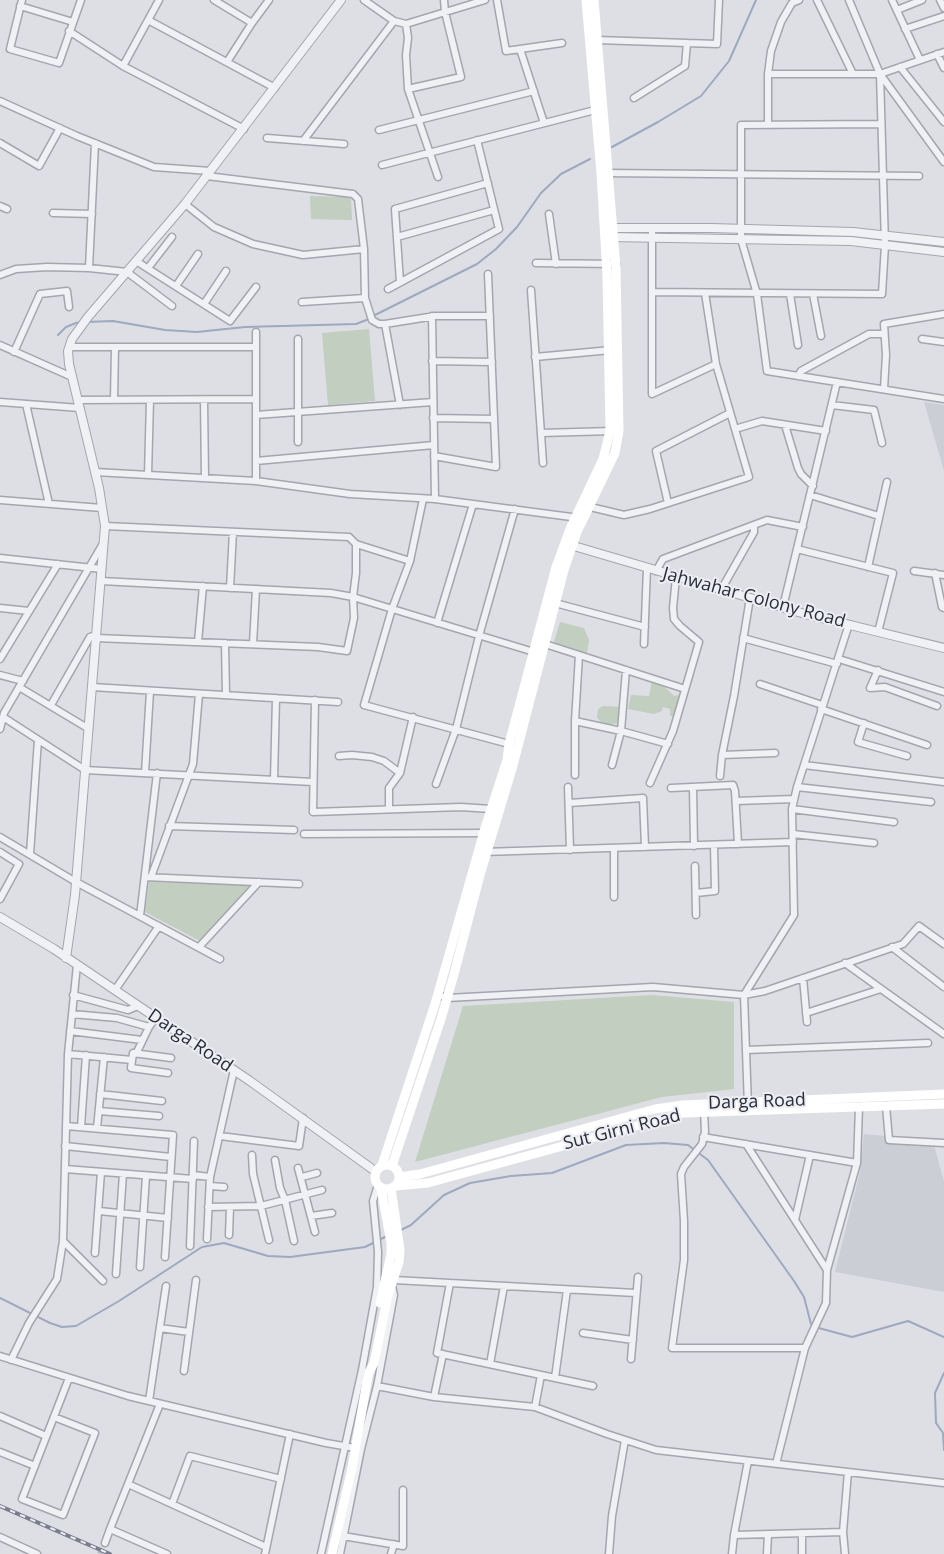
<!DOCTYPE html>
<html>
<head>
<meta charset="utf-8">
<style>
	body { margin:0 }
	canvas { display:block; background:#dedfe5 }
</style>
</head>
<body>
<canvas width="944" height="1554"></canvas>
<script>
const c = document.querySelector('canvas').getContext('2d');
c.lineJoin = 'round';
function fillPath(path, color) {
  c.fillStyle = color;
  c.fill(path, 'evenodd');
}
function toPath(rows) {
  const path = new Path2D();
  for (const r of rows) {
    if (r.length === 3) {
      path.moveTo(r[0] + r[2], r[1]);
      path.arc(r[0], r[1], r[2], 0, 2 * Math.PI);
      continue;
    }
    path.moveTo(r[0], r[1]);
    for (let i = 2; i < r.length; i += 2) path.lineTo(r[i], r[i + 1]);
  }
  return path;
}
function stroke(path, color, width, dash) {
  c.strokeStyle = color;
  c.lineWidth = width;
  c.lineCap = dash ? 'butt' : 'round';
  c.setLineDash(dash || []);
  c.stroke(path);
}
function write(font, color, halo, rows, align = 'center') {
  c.font = font + ' "Open Sans",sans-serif';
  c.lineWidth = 4;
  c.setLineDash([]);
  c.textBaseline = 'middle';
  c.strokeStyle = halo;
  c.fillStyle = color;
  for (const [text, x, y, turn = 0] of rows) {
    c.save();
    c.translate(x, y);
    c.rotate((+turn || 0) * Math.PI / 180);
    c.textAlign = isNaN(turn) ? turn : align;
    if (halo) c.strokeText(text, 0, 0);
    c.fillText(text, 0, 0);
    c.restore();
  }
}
const built = toPath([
	[924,402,944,405,944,471],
	[864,1134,897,1137,934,1145,944,1181,944,1292,835,1272,860,1172]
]);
const green = toPath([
	[310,196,351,197,352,220,311,219],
	[369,329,375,401,328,405,322,333],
	[560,622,584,628,589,640,587,653,558,644,553,645],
	[652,681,661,683,674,696,679,695,676,716,670,716,670,709,663,707,662,711,654,714,628,709,631,695,649,696],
	[603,706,621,707,621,723,603,725,597,717,598,709],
	[149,882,251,885,200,941,145,912],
	[652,995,734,1002,734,1089,662,1097,415,1162,463,1006]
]);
const stream = toPath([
	[612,147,658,122,701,96,729,61,756,0],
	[373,316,477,264,496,249,517,227,541,193,561,174,590,159],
	[86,322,113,321,165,330,197,332,245,327,356,324,369,319],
	[58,335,66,327,76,323,82,322],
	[401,1230,411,1225,444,1195,470,1183,511,1176,552,1173,626,1145,664,1143,688,1145,708,1160,794,1281,804,1297,811,1324,815,1327,852,1337,908,1321,944,1337],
	[0,1298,50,1323,62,1327,76,1326,119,1301,202,1247,224,1243,268,1256,290,1257,365,1247,387,1236],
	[944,1373,935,1393,936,1423,943,1433,944,1450]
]);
const minorTunnel = toPath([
	[100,1554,105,1543]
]);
const minor = toPath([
	[22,0,10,49,59,63,81,0],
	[214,0,252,23],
	[364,0,394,21,406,24,485,0],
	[497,0,506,51,562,43],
	[817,0,853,74],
	[849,0,880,74,944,162],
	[892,0,920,60],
	[940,0,944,8],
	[20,6,73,22],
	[897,10,922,0],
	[148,20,275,88],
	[406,24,408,38,406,55,408,89,438,177],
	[905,29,944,16],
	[69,31,123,66,244,129],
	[597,40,717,44,719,0],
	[520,49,544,123],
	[937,54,944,68],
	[227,62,252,23,269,0],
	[123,66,159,0],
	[900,67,944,122],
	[768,74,880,74,944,52],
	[408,89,461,77,445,12,444,0],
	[634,98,685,66,687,43],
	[0,101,77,136,154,167,210,171],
	[768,124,768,74,771,51,781,22,792,3,799,0],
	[881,124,741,125,741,239,757,294,767,371,944,399],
	[379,130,534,91],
	[267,138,344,144],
	[303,141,394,21],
	[0,143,39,166,60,128],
	[382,165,599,109],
	[604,173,919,176],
	[207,176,353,194,358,199,364,249,365,298,302,302],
	[185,204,214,227,253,244,303,255,364,249],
	[0,206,7,209],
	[53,213,92,214],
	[549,214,556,264],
	[652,228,652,394,716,364],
	[397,237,494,210],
	[136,261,230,321,256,287],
	[536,263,616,264],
	[89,268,95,143],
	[148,268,172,237],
	[0,275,16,269,47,267,89,268,127,272,172,306],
	[400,282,395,209,488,183],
	[176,286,198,254],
	[388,289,499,229,477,140],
	[531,290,543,463],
	[652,292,882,294,885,245,880,74],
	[790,294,798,345],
	[813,294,821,336],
	[365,298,372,320,379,324,385,324],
	[204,304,226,271],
	[432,316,435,499],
	[256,332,256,481],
	[298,339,298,442],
	[922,339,944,342],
	[0,345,72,377],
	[69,347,255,347],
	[14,352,40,294,67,291,69,307],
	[535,357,611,350],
	[432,361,492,362],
	[798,376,801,371,869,334,884,334],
	[884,389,886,355,884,324,944,314],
	[78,400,256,399],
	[114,400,115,347],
	[204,400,205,478],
	[0,402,80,408],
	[26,404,49,504],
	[400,405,385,324,435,316,490,316],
	[832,405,874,410,882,443],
	[256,415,433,402],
	[433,418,494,419],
	[785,425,798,468,801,474,813,486],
	[735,429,762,421,826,431],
	[541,433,612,431],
	[434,456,496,467,488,274],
	[256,461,434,445],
	[95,472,256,481,350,494,435,499,579,518],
	[148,475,150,400],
	[810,495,879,516],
	[423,499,410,561,392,609,364,705,509,744],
	[0,500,102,508],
	[668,503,656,451,730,413],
	[586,506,624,515,650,509,749,477,716,364,705,293],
	[356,544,410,561],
	[797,549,893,573,878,632],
	[0,558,102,569],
	[868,567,887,482],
	[656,571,663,559,767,520,803,527],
	[914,571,944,575],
	[935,573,942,607,944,608],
	[101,581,331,593,353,597,534,652],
	[230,588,233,532],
	[721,590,754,532,754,525],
	[555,603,645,627],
	[783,607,837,382],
	[0,608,29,611],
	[437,623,473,504],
	[96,638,318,647,347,651,354,618,353,597,356,573,356,544,349,537,105,526],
	[743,638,837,664],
	[198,642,203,586],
	[225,643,226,694],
	[253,644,256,589],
	[545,644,685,689],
	[644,644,647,568],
	[0,659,58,564],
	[839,659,944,692],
	[878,670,870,688,885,687,937,706],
	[0,675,23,681],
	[760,684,822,705],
	[19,687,89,729],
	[92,687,338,702],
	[315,700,313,812,461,807,491,809],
	[51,705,90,637,97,635],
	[821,709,927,745],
	[3,717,85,770,313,782],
	[575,721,621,731,668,744],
	[864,723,858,742,907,756],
	[0,729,4,713,104,542],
	[722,755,775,753],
	[339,756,352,755,372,757,384,761,400,773],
	[612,765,621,731,626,670],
	[804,765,944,782],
	[145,773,150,691],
	[575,775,575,721,579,655],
	[720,776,722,755,734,696,750,598],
	[274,780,276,698],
	[650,783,673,731,699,642,680,626,674,619,673,608,676,577],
	[436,784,456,729,479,636,515,509],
	[568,787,570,850],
	[693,787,694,846],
	[797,787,931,802],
	[671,788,733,785,735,791,738,844],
	[736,801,794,799],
	[569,803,643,798,645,847],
	[389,809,389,788,400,773,413,717],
	[792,809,894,822],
	[169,826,294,830],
	[304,834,484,833],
	[793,834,874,843],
	[0,837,76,882,220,959],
	[0,852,19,864,0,899],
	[484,852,793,842],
	[30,854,38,740],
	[695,866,696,915],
	[145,877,299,884],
	[151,877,193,764,199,694],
	[696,893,715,891,714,845],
	[614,897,614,849],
	[140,916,157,773],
	[199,947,259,882],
	[892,947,944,987],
	[845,963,944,1034],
	[803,978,807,1022],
	[115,990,159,926],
	[73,995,128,1010,138,1006],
	[438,995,447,998,653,987,744,995,765,991,903,944,919,926,944,944],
	[806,1013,881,989],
	[72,1014,117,1018,149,1027],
	[70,1031,142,1040],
	[746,1050,928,1043],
	[137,1052,149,1027,156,1017],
	[68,1054,132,1060],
	[168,1073,131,1068,133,1053,171,1058],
	[100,1094,162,1101],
	[748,1106,744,995,794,915,792,809,797,787,849,624],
	[886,1106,889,1140,944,1143],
	[704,1110,705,1132,702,1144,684,1167,681,1174,684,1221,684,1260,672,1348,805,1348],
	[99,1111,159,1116],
	[66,1126,173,1135,165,1257],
	[81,1127,86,1055],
	[97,1128,104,1057],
	[220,1136,299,1146,303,1118],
	[703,1137,857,1163],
	[746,1144,827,1270],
	[65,1146,171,1157],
	[252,1155,253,1174,269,1240],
	[275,1160,280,1188,285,1200,294,1241],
	[298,1168,315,1232],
	[65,1169,193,1179],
	[193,1175,210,1177,207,1239],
	[210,1177,234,1070],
	[302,1177,317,1173],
	[210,1186,224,1187],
	[208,1207,261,1206,322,1190],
	[99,1211,168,1218],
	[311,1216,332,1213],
	[795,1220,810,1155],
	[229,1235,230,1207],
	[63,1241,103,1281],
	[190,1246,194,1141],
	[95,1253,101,1172],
	[140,1267,146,1176],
	[116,1274,123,1174],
	[394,1280,636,1293],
	[450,1283,437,1353,593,1386],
	[160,1328,189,1332],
	[583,1333,633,1340],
	[0,1356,128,1396,326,1443,361,1449],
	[631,1359,638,1277],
	[11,1360,29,1323,57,1279,63,1241,68,1054,77,965],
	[490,1364,504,1286],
	[184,1371,196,1280],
	[555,1378,567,1290],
	[377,1386,434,1397,535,1407,607,1434,656,1450,944,1483],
	[434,1397,443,1354],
	[149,1401,166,1286],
	[160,1404,110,1529,167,1554],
	[535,1407,541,1375],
	[0,1416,46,1436],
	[54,1417,95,1433,63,1515,22,1499,69,1378],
	[0,1452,35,1466],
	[776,1464,805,1348,826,1303,827,1270,857,1163,859,1107],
	[128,1484,266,1547],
	[172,1504,190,1456,281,1479],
	[734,1535,843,1532],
	[343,1536,403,1546,403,1490],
	[0,1537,37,1554],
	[105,1543,110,1529],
	[265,1554,290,1434],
	[321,1554,362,1370,377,1287,378,1252,373,1201,378,1185],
	[340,1554,361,1449,377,1386,394,1295,392,1286],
	[391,1554,394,1544],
	[609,1554,612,1516,625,1440],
	[732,1554,734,1535,748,1461],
	[767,1554,768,1534],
	[802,1554,802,1533],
	[845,1554,843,1532,848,1472]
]);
const tertiary = toPath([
	[609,228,711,228,853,232,944,242],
	[609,237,851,241,944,252],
	[567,544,805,614,944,648],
	[0,917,54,949,250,1081,375,1171],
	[66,958,75,895,105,526,99,488,69,364,68,351,72,339,88,317,185,204,341,0]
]);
const secondary = toPath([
	[387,1177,12],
	[382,1165,435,1004,485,828,507,760,509,744,556,567,570,529,603,459,610,431,607,275,601,173,586,0],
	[392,1166,441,1019,453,978,480,875,512,769,564,570,577,532,615,453,619,431,616,268,594,0],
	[399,1177,420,1174,655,1109,683,1105,944,1094],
	[395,1186,428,1183,683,1113,944,1104],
	[380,1303,391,1254,391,1243,381,1188],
	[367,1381,369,1372,374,1363,388,1295,399,1262,400,1250,391,1188]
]);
const rail = toPath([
	[0,1506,110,1554]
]);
const secondaryBridge = toPath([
	[332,1554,352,1468,367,1381]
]);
const streetNames = [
	["Jahwahar Colony Road",754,598,15],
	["Darga Road",190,1041,34],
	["Darga Road",757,1102,-2],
	["Sut Girni Road",622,1130,-14]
];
fillPath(built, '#ccced6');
fillPath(green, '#c1cec0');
stroke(stream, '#9ca9c1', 2);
stroke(minorTunnel, '#babbc3', 6, [6, 3]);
stroke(minor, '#a4a6ae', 9);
stroke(tertiary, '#a4a6ae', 10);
stroke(minor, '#f0f1f4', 6);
stroke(tertiary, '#f0f1f4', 8);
stroke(secondary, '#fff', 9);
stroke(rail, '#797d8d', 4);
stroke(rail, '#edeef3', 2, [5.5]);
stroke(secondaryBridge, '#fff', 9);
write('18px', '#292c3a', '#edeef3', streetNames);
</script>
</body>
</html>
